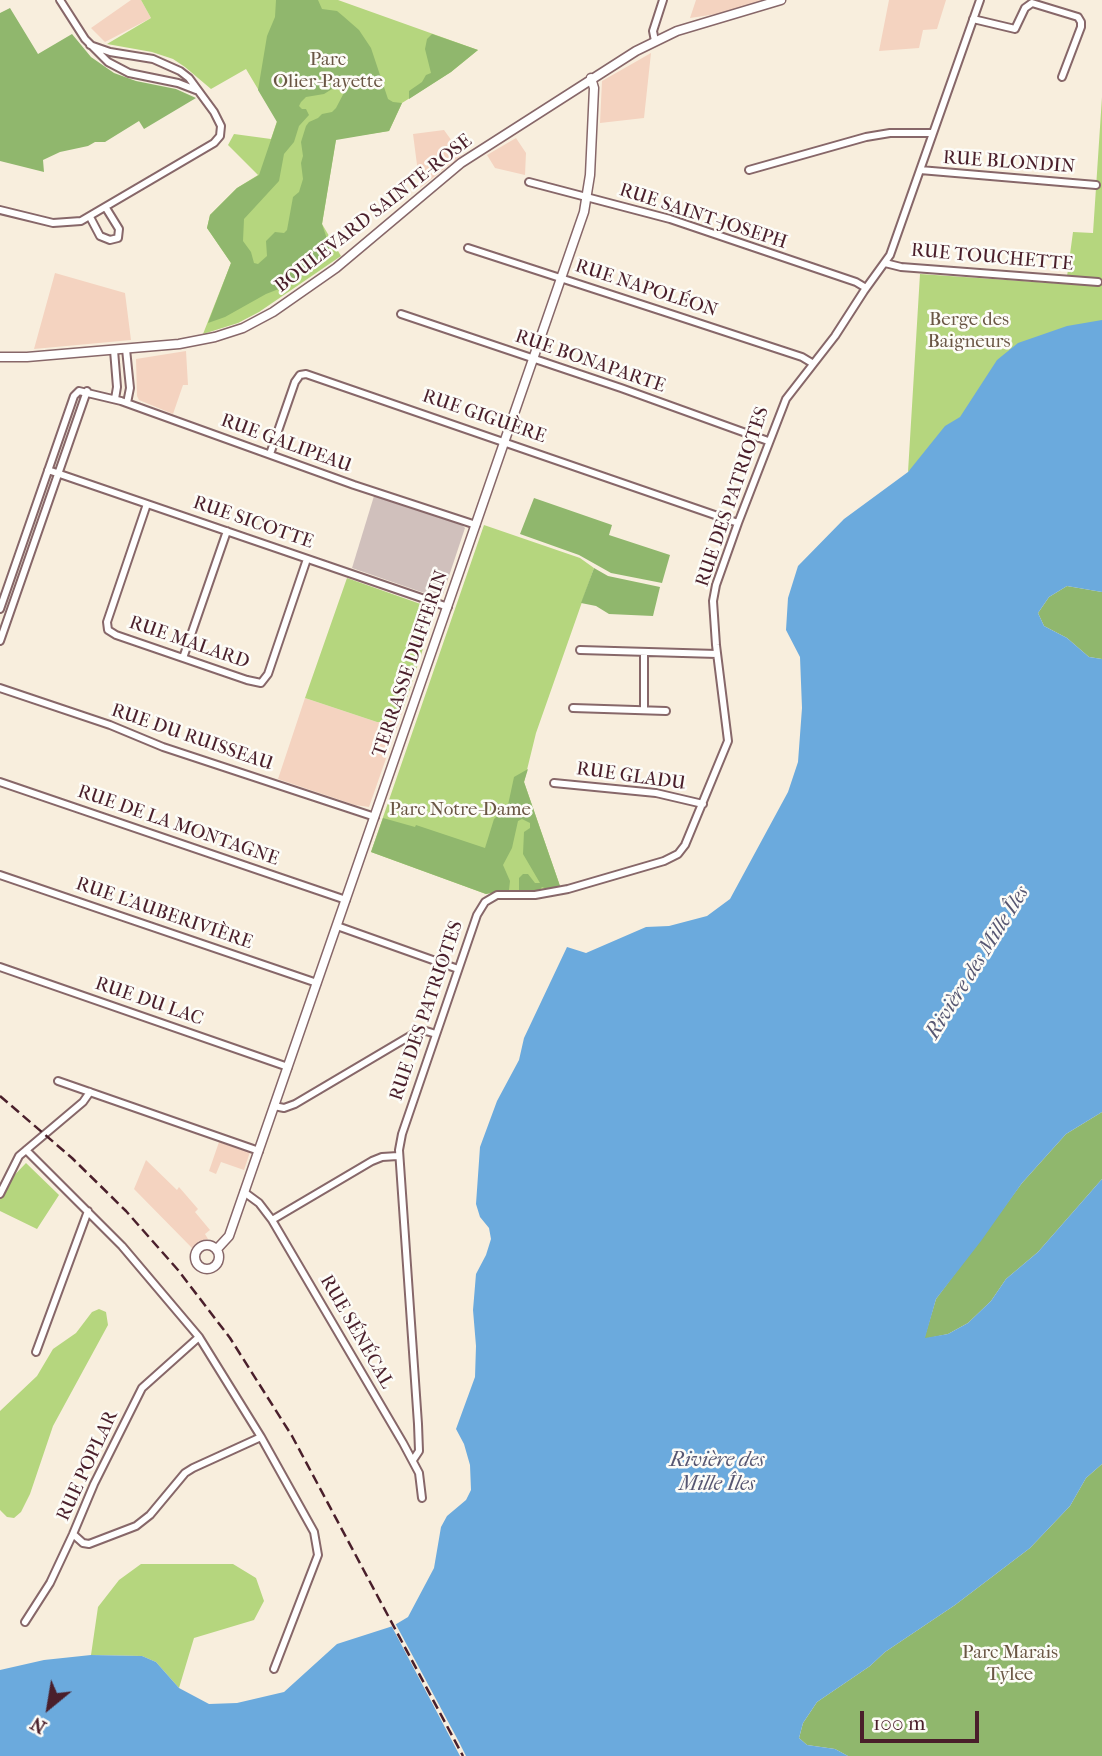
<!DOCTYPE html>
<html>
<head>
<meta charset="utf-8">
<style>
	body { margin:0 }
	#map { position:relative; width:1102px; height:1756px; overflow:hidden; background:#f8eedd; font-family:"IM FELL French Canon",serif }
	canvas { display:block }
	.north { position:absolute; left:14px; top:1672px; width:70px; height:70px; -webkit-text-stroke:5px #fdfcf7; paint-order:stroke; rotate:210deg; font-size:19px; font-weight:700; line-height:28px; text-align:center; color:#4a1f2b }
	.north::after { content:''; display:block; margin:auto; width:24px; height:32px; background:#4a1f2b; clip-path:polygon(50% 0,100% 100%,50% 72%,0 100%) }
	.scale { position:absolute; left:860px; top:1711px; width:119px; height:32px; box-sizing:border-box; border:4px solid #4a1f2b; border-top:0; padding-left:9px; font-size:21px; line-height:24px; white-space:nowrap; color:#4a1f2b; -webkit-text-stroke:5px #fdfcf7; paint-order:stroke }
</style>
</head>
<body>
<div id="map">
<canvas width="1102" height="1756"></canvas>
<div class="north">N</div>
<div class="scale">100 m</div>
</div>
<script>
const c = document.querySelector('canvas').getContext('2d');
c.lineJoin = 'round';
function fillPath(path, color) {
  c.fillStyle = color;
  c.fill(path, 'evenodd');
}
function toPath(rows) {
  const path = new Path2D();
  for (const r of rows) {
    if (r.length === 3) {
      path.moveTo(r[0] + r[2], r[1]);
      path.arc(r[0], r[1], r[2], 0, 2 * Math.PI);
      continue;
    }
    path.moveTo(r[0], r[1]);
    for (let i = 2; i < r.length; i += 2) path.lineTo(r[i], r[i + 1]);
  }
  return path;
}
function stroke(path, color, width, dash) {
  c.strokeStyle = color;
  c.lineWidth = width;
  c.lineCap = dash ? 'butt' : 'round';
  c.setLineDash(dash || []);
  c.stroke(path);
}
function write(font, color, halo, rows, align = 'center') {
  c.font = font + ' "IM FELL French Canon",serif';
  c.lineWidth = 5;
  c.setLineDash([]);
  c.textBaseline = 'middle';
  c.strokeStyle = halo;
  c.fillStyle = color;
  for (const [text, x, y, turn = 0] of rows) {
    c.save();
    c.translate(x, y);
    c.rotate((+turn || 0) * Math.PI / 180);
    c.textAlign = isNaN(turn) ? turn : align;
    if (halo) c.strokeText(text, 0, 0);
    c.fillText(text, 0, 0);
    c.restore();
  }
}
const built = toPath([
	[131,0,141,0,151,18,105,42,91,28],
	[696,0,770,0,737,11,690,18],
	[889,0,946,0,937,29,923,30,919,48,879,51],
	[651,53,644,118,600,123,602,81],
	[444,130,462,155,420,188,413,134],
	[516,138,526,153,525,175,495,168,487,155],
	[55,273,125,293,131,340,34,349],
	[186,351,188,385,183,385,173,414,139,400,137,396,136,359],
	[305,698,377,722,384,722,403,710,369,807,355,805,278,779],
	[219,1142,250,1152,244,1170,221,1162,216,1174,209,1171],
	[146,1160,177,1190,179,1187,198,1209,195,1212,210,1230,205,1234,208,1239,199,1241,192,1248,134,1189]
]);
const industrial = toPath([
	[374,496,461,524,465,528,443,594,433,596,352,568]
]);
const green = toPath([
	[141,0,338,0,478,50,451,72,402,103,389,131,336,139,322,224,341,256,259,312,238,323,203,334,231,263,207,228,210,215,237,188,258,175,228,145,234,134,271,139,277,121,246,69,211,89,185,67,173,59,152,52,107,44,151,18],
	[1102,97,1102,329,908,472,920,274,1066,284,1073,232,1093,233],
	[484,525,580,558,594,568,536,733,524,782,560,886,539,891,502,890,486,894,371,852],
	[347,578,429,607,435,612,403,710,384,722,377,722,305,698],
	[26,1163,59,1195,37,1229,0,1211,0,1194,3,1187],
	[99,1309,106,1312,108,1325,53,1426,30,1494,21,1512,14,1518,7,1517,0,1510,0,1411,37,1376,53,1349,76,1333,92,1312],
	[141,1564,233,1564,256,1578,264,1601,254,1620,194,1638,179,1688,156,1662,142,1656,91,1655,98,1607,119,1580]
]);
const forest = toPath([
	[276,0,318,0,322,9,337,11,343,16,359,30,371,48,388,99,393,102,402,103,389,131,336,140,322,224,329,245,329,250,319,263,289,285,266,294,225,317,208,323,231,263,207,228,210,215,237,188,259,175,277,122,258,90,267,36,275,17],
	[343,77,346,81,347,87,336,108,332,112,322,114,318,118,309,122,306,126,301,142,303,156,301,163,303,179,299,192,293,197,287,230,284,233,275,232,266,241,267,256,258,264,254,263,251,252,243,241,244,219,279,181,284,154,294,142,299,126,309,115,306,109,302,109,299,106,301,102,306,97,324,94,332,89,339,78],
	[10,8,38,54,72,34,91,57,114,73,136,81,176,89,196,98,144,129,139,121,105,142,95,142,88,146,60,152,43,160,44,172,0,161,0,13],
	[432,34,478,50,451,72,409,99,409,91,422,82,426,75,431,73,425,49,427,39],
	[534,498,612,525,609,535,670,555,662,583,611,573,579,555,520,534],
	[594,568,608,576,660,587,653,616,609,614,596,606,581,603],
	[1067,586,1102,592,1102,659,1089,657,1067,638,1044,626,1038,613,1049,597],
	[528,769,524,782,560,886,547,889,542,887,539,891,519,890,519,878,523,874,528,874,535,883,540,883,523,854,524,832,530,828,530,823,522,819,518,821,512,848,503,865,510,881,509,890,486,894,371,852,383,818,415,827,416,825,485,848,494,819,508,805,514,777],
	[1102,1112,1102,1179,1038,1252,1006,1279,991,1301,968,1323,948,1334,924,1339,936,1299,1022,1183,1066,1134],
	[1102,1464,1102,1756,848,1756,835,1749,807,1745,799,1738,803,1723,817,1702,870,1666,885,1652,955,1605,1030,1548,1070,1506,1086,1478]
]);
const water = toPath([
	[1102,320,1102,592,1067,586,1049,597,1038,613,1044,626,1067,638,1089,657,1102,659,1102,1112,1066,1134,1022,1183,981,1241,936,1299,925,1338,948,1334,968,1323,991,1301,1006,1279,1038,1252,1102,1179,1102,1464,1086,1478,1070,1506,1030,1548,955,1605,885,1652,870,1666,817,1702,803,1723,799,1738,807,1745,835,1749,848,1756,0,1756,0,1670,44,1660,91,1655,142,1656,156,1662,179,1688,209,1704,237,1703,284,1692,337,1644,393,1626,408,1617,434,1568,441,1527,447,1516,466,1500,471,1490,470,1465,464,1444,456,1429,475,1377,476,1346,473,1310,476,1274,486,1255,491,1239,489,1228,480,1217,476,1204,480,1147,497,1101,519,1060,524,1038,567,947,586,953,646,927,669,926,707,916,730,899,788,792,798,762,802,708,800,657,786,630,788,598,798,566,844,519,908,472,945,426,960,417,997,360,1018,343,1067,326]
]);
const pier = toPath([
	[394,1621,459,1742,466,1756,460,1756,390,1623]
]);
const minor = toPath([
	[60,0,85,39,108,62,129,73,178,83,196,90],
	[973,19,1015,29,1025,8,1032,3,1078,17,1081,22,1081,27,1062,77],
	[655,41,653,31,663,0],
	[749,170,866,137,890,133,932,133],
	[920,170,1096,185],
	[529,182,670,219,856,282,866,288],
	[0,210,53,223,81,221,214,143,220,136,221,126,214,112,189,78,180,71,153,59,110,52,90,45],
	[90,217,100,236,110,240,118,238,119,229,106,208],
	[468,248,674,315,802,357,812,363],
	[885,263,901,267,1098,282],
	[401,314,621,388,768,441],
	[126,349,130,388,127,403],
	[114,350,117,387,115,399],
	[270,454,295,382,300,375,306,374,738,523],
	[48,470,448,607],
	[147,504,107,622,108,630,116,635,247,680,261,683,268,674,307,559],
	[0,609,74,396,79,391,121,401,354,485,476,525],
	[0,641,87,391],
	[580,650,717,654],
	[183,658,227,531],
	[0,688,110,725,163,747,375,817],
	[573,708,666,711],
	[644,710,644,653],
	[0,782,346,900],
	[554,783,656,793,703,804],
	[0,875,317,983],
	[337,926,458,969],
	[0,967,288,1067],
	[58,1081,259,1151],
	[274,1106,284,1108,295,1104,415,1033,426,1031,436,1034],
	[26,1150,122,1246,199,1337,261,1437,314,1532,318,1555,274,1669],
	[244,1192,259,1203,272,1220,403,1443,419,1473,422,1498],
	[0,1194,19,1156,83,1102,90,1092],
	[272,1220,372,1161,382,1157,398,1156],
	[36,1352,88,1211],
	[413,1460,419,1451,418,1424,399,1150,402,1134,477,915,485,902,497,895,535,895,568,889,664,861,678,854,685,845,728,741,716,645,713,601,716,585,738,523,786,399,835,336,864,291,890,255,980,0],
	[73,1534,83,1543,89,1544,136,1526,150,1515,185,1473,193,1468,261,1437],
	[25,1622,50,1583,73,1534,94,1484,142,1388,199,1337]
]);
const tertiary = toPath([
	[0,357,27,357,179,344,215,337,243,328,273,312,336,268,461,163,636,51,677,31,781,0],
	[207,1257,12],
	[217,1249,229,1236,584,212,590,175,594,88,591,78]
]);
const rail = toPath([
	[0,1096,72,1158,126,1211,178,1270,230,1338,292,1436,463,1756]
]);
const parkNames = [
	["Parc",328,60],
	["Olier-Payette",328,82],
	["Berge des",969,320],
	["Baigneurs",969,342],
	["Parc Notre-Dame",460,810],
	["Parc Marais",1010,1653],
	["Tylee",1010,1675]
];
const streetNames = [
	["RUE BLONDIN",1009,163,4],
	["BOULEVARD SAINTE-ROSE",374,214,-38],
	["RUE SAINT-JOSEPH",703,217,18],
	["RUE TOUCHETTE",992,258,5],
	["RUE NAPOLÉON",646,289,18],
	["RUE BONAPARTE",590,362,19],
	["RUE GIGUÈRE",484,417,19],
	["RUE GALIPEAU",286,444,20],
	["RUE DES PATRIOTES",733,497,-71],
	["RUE SICOTTE",253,523,19],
	["RUE MALARD",189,643,19],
	["TERRASSE DUFFERIN",411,664,-71],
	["RUE DU RUISSEAU",192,738,19],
	["RUE GLADU",631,777,8],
	["RUE DE LA MONTAGNE",178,826,19],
	["RUE L'AUBERIVIÈRE",164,914,19],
	["RUE DU LAC",149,1002,19],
	["RUE DES PATRIOTES",427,1011,-71],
	["RUE SÉNÉCAL",356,1332,60],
	["RUE POPLAR",88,1466,-65]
];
const waterNames = [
	["Rivière des Mille Îles",978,963,-58],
	["Rivière des",717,1461],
	["Mille Îles",717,1485]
];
fillPath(built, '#f4d3c0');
fillPath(industrial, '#d0c0bc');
fillPath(green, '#b5d67e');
fillPath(forest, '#90b76d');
fillPath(water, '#6baadd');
fillPath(pier, '#f8eedd');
stroke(minor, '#876769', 10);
stroke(tertiary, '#876769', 11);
stroke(minor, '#fff', 6);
stroke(tertiary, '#fff', 8);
stroke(rail, '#4a1f2b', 2.5, [10, 5]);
write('19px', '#6a5644', '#fdfcf7', parkNames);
write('19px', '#4a1f2b', '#fdfcf7', streetNames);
write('italic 21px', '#575772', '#fdfcf7', waterNames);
</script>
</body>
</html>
